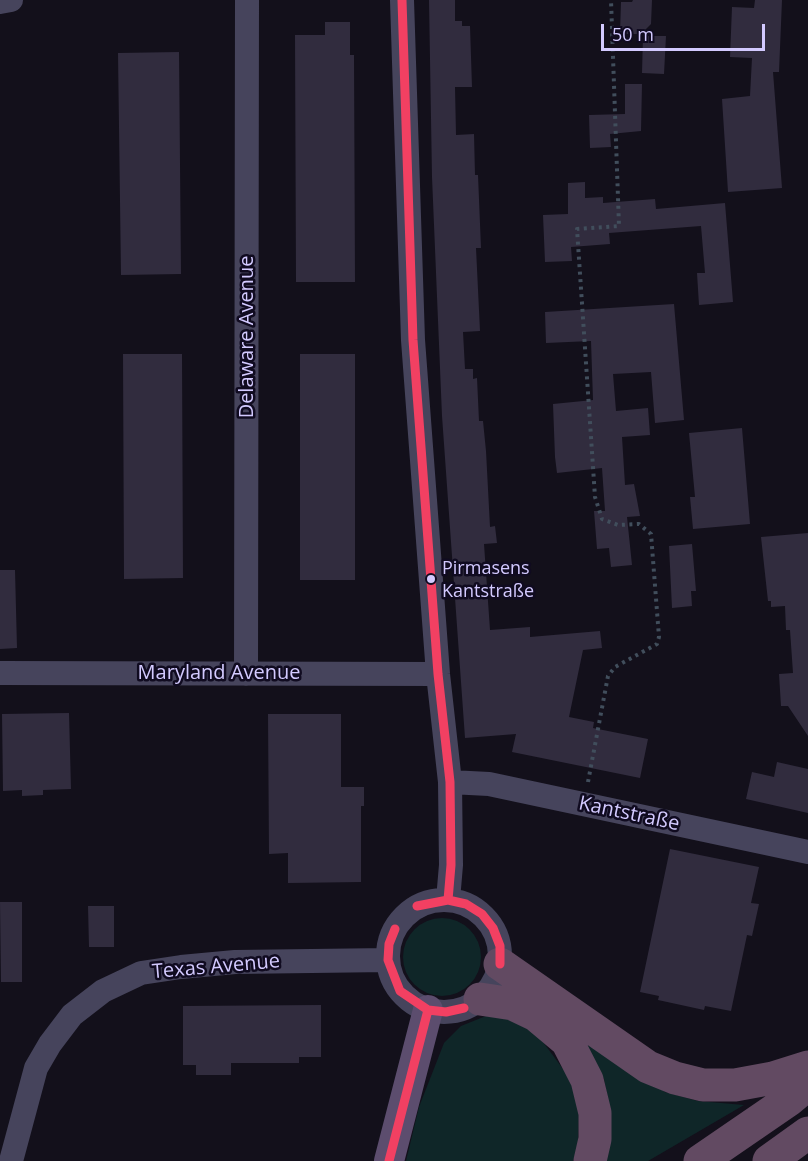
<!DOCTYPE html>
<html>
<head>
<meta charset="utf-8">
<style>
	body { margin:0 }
	#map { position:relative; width:808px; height:1161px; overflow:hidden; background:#13101b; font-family:"Open Sans",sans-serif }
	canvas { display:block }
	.scale { position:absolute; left:601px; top:24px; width:164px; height:27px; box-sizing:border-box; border:3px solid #d3caff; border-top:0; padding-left:8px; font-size:18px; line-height:21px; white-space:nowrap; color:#d3caff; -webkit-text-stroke:4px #100b20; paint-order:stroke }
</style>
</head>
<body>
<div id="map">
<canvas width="808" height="1161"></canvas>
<div class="scale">50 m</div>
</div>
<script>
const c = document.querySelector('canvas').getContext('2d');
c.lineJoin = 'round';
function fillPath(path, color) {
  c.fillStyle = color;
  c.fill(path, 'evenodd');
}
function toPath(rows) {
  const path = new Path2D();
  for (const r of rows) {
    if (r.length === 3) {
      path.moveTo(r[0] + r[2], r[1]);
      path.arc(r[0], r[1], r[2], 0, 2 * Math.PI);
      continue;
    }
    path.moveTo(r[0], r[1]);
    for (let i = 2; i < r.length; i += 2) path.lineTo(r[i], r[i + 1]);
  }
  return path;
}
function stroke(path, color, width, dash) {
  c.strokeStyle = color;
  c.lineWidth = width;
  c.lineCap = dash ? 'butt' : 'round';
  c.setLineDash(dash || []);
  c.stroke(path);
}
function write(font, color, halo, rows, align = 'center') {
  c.font = font + ' "Open Sans",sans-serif';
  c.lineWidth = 5;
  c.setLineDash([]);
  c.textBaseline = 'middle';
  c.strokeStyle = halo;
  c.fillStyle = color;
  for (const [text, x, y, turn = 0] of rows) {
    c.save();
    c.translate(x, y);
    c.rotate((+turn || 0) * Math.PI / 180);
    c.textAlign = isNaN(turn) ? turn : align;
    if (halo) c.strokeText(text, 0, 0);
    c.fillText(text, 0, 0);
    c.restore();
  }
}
const green = toPath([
	[442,957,39],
	[486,1016,506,1018,537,1034,572,1081,579,1114,578,1147,573,1161,406,1161,419,1107,444,1043,461,1026],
	[569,1026,665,1092,698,1101,744,1105,648,1161,602,1161,609,1105,604,1079]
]);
const building = toPath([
	[429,0,455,0,455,21,462,21,462,26,470,26,472,87,455,87,456,135,474,134,475,175,478,175,481,248,476,248,480,331,463,332,465,369,473,369,473,379,477,378,479,421,483,421,486,451,490,527,495,526,497,543,484,544,490,630,530,627,530,637,600,631,602,648,583,650,569,717,594,722,593,728,648,739,640,778,512,752,516,734,465,738,442,416,432,177],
	[633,0,652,0,651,24,641,34,620,34,621,2,632,2],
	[755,0,782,0,779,72,773,72,782,188,728,192,722,99,750,96,752,58,730,57,732,7,754,8],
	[325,22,350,22,350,55,354,55,355,282,296,282,295,35,325,35],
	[643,36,666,36,664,74,642,73],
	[179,52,181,274,121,275,118,53],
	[625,84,642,84,641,131,610,134,611,147,590,148,589,115,625,114],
	[585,182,585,198,603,197,603,203,655,199,656,209,725,203,733,302,699,305,697,273,705,273,701,226,609,233,610,244,571,247,572,261,545,262,543,215,568,214,568,183],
	[674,304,684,420,655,423,651,372,613,374,616,411,648,408,650,435,622,437,625,485,634,484,640,516,627,517,632,565,611,567,609,548,597,549,594,511,605,511,602,468,557,473,555,457,553,404,593,400,591,341,546,343,545,312],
	[123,354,182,354,183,578,124,579],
	[300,354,355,354,355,580,300,580],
	[742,428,750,524,693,529,690,497,695,497,689,433],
	[808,533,808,736,788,706,781,706,779,674,793,673,790,630,786,630,785,606,771,607,771,601,768,601,761,537],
	[692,544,696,591,691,591,692,606,672,608,669,546],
	[0,570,15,570,17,648,0,649],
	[69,713,71,789,43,790,43,795,22,796,22,790,3,791,2,714],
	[268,714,341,714,341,787,364,787,364,806,361,806,361,882,288,883,288,853,269,854],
	[777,762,808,769,808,813,746,799,752,772,774,777],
	[670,849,759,867,751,903,759,904,752,936,747,935,731,1011,705,1006,704,1010,658,1000,659,996,640,992],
	[0,902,22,902,22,982,1,982],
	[88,906,114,906,114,947,89,947],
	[321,1005,321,1057,299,1057,299,1063,231,1063,231,1075,196,1075,196,1065,183,1065,183,1006]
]);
const path = toPath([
	[588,782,608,676,615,667,657,644,659,637,651,534,639,524,618,525,602,519,595,497,577,229,619,226,611,0]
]);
const minor = toPath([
	[402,0,413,340,438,674,450,782,451,865,448,900],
	[0,2,11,0],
	[0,673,438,674],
	[246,674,247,0],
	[450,782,489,784,808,852],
	[444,956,56],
	[11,1161,36,1068,50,1044,72,1015,103,991,141,973,181,967,235,962,388,960]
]);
const major = toPath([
	[389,1161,428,1010]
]);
const highway = toPath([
	[500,964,648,1067,675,1078,703,1085,735,1085,773,1078,808,1067],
	[480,999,513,1004,536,1015,567,1041,587,1080,595,1113,595,1139,590,1161],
	[700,1161,789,1100,808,1084],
	[769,1161,808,1133]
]);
const bus1 = toPath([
	[402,0,413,340,438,674,450,782,451,865,448,900],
	[417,906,448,900,466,904,482,914,493,928,500,946,500,964],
	[395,929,389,944,388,960,400,991,428,1010,446,1012,464,1008],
	[389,1161,428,1010]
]);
const markers = [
	[431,579,5,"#d3caff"]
];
const busNames = [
	["Pirmasens",442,569],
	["Kantstraße",442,592]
];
const streetNames = [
	["Delaware Avenue",247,337,-90],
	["Maryland Avenue",219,673],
	["Kantstraße",629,814,12],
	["Texas Avenue",216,967,-5]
];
fillPath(green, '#0f2628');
fillPath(building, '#312c3e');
stroke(path, '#414e5c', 4, [3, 4.5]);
stroke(minor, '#46445c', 24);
stroke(major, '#5c4d6e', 30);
stroke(highway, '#624a62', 33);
stroke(bus1, '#f24062', 9);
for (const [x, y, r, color] of markers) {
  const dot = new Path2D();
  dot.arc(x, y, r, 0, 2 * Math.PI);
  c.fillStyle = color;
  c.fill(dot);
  stroke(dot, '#100b20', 2);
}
write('18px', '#d3caff', '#100b20', busNames, 'left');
write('20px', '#d3caff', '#100b20', streetNames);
</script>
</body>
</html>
